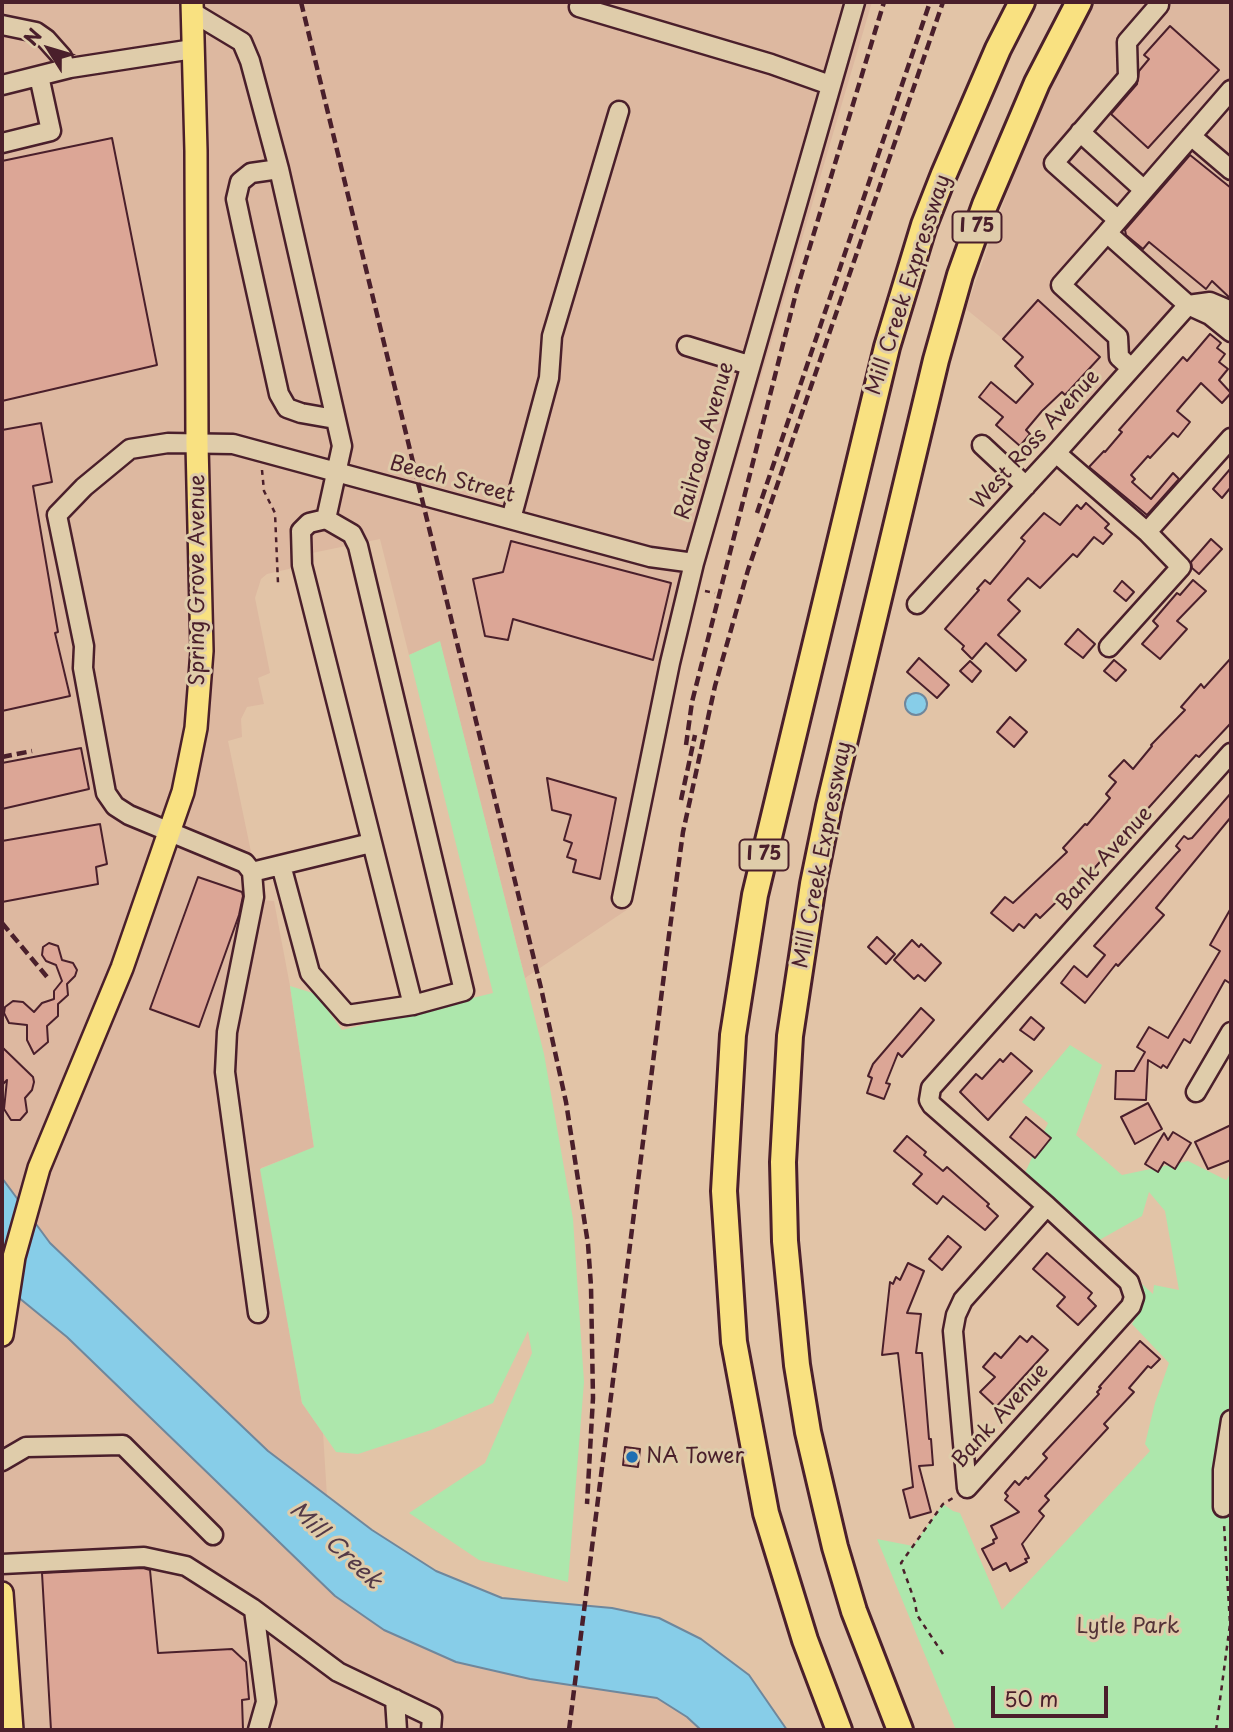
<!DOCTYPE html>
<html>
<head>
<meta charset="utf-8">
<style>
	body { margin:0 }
	#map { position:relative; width:1233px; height:1732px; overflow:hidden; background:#e2c4a7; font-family:"Playpen Sans",sans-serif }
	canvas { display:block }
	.frame { position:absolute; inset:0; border:4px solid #4a1f2b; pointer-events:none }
	.north { position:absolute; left:14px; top:14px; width:70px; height:70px; -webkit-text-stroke:5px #dfccaa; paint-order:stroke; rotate:307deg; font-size:19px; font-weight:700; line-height:28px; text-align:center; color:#4a1f2b }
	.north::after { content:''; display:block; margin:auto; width:24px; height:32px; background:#4a1f2b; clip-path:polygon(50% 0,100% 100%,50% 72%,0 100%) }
	.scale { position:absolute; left:991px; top:1686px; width:117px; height:32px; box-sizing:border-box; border:4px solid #4a1f2b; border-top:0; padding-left:9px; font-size:21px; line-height:24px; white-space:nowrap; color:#4a1f2b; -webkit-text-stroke:5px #dfccaa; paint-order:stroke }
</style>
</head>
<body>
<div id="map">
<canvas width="1233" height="1732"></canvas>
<div class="frame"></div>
<div class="north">N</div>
<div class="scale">50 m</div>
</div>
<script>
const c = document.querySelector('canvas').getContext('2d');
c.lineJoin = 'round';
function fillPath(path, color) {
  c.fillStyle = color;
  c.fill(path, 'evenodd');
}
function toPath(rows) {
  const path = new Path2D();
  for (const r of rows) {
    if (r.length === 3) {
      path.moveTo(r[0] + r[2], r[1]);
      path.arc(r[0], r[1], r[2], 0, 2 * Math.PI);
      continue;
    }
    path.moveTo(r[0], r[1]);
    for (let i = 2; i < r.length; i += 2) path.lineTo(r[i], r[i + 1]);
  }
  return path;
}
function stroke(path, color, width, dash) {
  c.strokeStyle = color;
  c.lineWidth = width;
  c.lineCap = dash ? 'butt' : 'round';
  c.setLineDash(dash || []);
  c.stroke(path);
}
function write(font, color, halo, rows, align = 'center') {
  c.font = font + ' "Playpen Sans",sans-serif';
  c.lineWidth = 6;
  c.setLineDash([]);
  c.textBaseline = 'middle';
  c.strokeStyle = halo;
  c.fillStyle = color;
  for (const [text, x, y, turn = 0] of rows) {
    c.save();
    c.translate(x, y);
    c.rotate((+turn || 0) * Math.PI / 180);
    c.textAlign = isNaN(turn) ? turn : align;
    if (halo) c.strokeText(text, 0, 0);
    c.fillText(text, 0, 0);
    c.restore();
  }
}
const built = toPath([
	[2,2,872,2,687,627,628,909,525,978,440,642,409,655,380,539,312,553,293,568,267,574,261,579,255,598,270,673,258,678,264,704,247,707,241,719,242,737,228,741,261,900,274,901,290,986,314,1148,261,1168,302,1403,323,1433,330,1545,603,1689,657,1698,687,1717,701,1730,2,1730],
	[1096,2,1231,2,1231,334,1188,306,1088,418,1003,339,966,309,1019,159,1077,32]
]);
const green = toPath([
	[440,641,544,1054,573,1219,584,1382,568,1582,479,1560,409,1513,485,1463,532,1353,528,1331,493,1403,431,1430,358,1454,336,1452,302,1403,260,1169,314,1147,290,986,316,994,342,1030,493,993,409,655],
	[1070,1045,1102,1065,1076,1135,1122,1175,1188,1161,1226,1180,1231,1173,1231,1730,956,1730,877,1539,913,1546,943,1504,953,1511,960,1513,1002,1610,1150,1451,1145,1444,1155,1403,1169,1363,1132,1324,1141,1309,1145,1297,1142,1284,1153,1294,1154,1285,1179,1290,1165,1211,1149,1192,1142,1216,1094,1243,1023,1177,1048,1123,1022,1102]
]);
const water = toPath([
	[916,704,11],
	[2,1178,50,1243,268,1451,372,1530,436,1571,502,1598,612,1608,659,1618,701,1639,749,1675,787,1730,701,1730,687,1717,657,1698,530,1679,456,1662,384,1630,335,1596,67,1337,2,1284,2,1178]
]);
const building = toPath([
	[1170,26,1219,70,1148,148,1111,114,1137,84,1139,71,1149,59,1144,55,1170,26],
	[112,138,157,365,2,401,2,161,112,138],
	[1190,155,1231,188,1231,299,1212,281,1206,289,1149,242,1143,249,1126,235,1125,230,1190,155],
	[1038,300,1100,357,1065,395,1062,392,1042,411,1026,430,1030,434,1020,446,996,425,1003,417,979,397,991,382,1016,403,1033,384,1015,366,1023,357,1003,339,1038,300],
	[1210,334,1221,343,1217,348,1225,354,1219,362,1228,369,1219,380,1231,393,1222,403,1201,383,1177,411,1190,422,1178,437,1173,433,1150,458,1148,456,1131,475,1135,479,1132,482,1151,499,1173,473,1179,479,1147,515,1089,467,1104,451,1105,452,1122,432,1119,430,1183,357,1187,361,1210,334],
	[41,423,52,482,33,486,58,632,55,633,70,696,2,711,2,430,41,423],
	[1231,468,1231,487,1222,498,1213,489,1231,468],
	[1086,503,1109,524,1105,528,1112,534,1103,544,1094,537,1077,557,1073,554,1040,588,1028,578,1008,600,1020,611,998,635,1026,660,1016,671,986,643,972,659,962,649,964,646,945,629,979,590,977,589,985,580,990,584,1009,561,1025,541,1021,538,1044,513,1060,525,1077,505,1081,509,1086,503],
	[1211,539,1222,549,1199,574,1192,568,1191,562,1211,539],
	[511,541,671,583,653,660,513,619,508,640,485,636,473,579,503,572,511,541],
	[1193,580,1206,591,1177,621,1187,629,1160,659,1142,644,1158,626,1153,621,1177,593,1180,595,1193,580],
	[1122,581,1134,592,1126,601,1114,591,1122,581],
	[1078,629,1095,644,1083,658,1065,644,1078,629],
	[919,658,949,685,937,698,907,672,919,658],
	[1231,658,1231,723,1199,757,1196,755,1090,873,1088,871,1040,918,1036,914,1024,928,1019,924,1013,931,991,913,1005,897,1013,903,1067,852,1063,848,1085,824,1087,825,1110,798,1106,794,1116,782,1109,776,1124,760,1133,769,1152,746,1151,745,1185,710,1181,707,1201,684,1204,688,1231,658],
	[1114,660,1126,670,1116,681,1104,671,1114,660],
	[970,661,981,671,972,682,960,671,970,661],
	[1010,717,1027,732,1014,747,997,732,1010,717],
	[81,748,89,789,2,809,2,763,81,748],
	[547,778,616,798,600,879,573,872,576,860,567,857,572,843,564,840,571,815,552,810,547,778],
	[1231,793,1231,817,1156,908,1164,915,1118,966,1116,964,1085,1003,1061,983,1074,966,1087,977,1105,955,1094,946,1177,853,1180,850,1176,846,1184,836,1188,839,1192,838,1231,793],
	[100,824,107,864,96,867,98,884,2,902,2,841,100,824],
	[198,877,242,892,243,896,239,915,199,1027,150,1009,198,877],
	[1231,908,1231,984,1225,980,1190,1043,1184,1039,1167,1068,1163,1065,1161,1068,1148,1060,1146,1100,1115,1099,1116,1071,1134,1071,1145,1052,1137,1047,1149,1027,1168,1038,1182,1015,1220,951,1210,945,1231,908],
	[877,937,895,954,886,964,868,947,877,937],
	[912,940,919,947,921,944,941,963,925,981,918,975,914,979,894,960,912,940],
	[49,943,58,946,62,960,73,963,77,970,75,976,67,984,68,995,58,1004,58,1016,47,1026,48,1042,34,1054,27,1040,27,1025,9,1023,4,1013,5,1007,13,1001,23,1002,34,1012,42,1003,54,999,54,991,62,981,56,965,46,961,42,955,43,947,49,943],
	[921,1008,934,1020,902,1057,898,1053,886,1083,890,1084,884,1099,867,1093,872,1078,868,1076,873,1064,921,1008],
	[1031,1017,1044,1028,1034,1040,1020,1030,1031,1017],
	[2,1047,33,1077,34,1082,32,1090,25,1098,27,1112,20,1120,11,1120,4,1109,7,1080,2,1085,2,1047],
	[1011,1053,1032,1071,988,1120,960,1092,976,1074,982,1079,1000,1059,1003,1062,1011,1053],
	[1148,1103,1162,1129,1135,1144,1121,1117,1148,1103],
	[1026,1117,1051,1138,1035,1158,1010,1137,1026,1117],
	[1231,1125,1231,1160,1208,1169,1195,1142,1231,1125],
	[1173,1132,1191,1143,1175,1169,1164,1162,1158,1172,1145,1164,1164,1133,1168,1140,1173,1132],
	[907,1136,926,1152,924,1155,943,1171,947,1167,989,1204,987,1206,998,1216,985,1230,943,1196,937,1204,913,1184,922,1174,894,1151,907,1136],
	[948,1236,961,1247,942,1270,929,1259,948,1236],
	[1047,1253,1092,1293,1088,1298,1096,1306,1078,1325,1057,1306,1065,1297,1033,1269,1047,1253],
	[908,1263,924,1271,907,1313,921,1314,916,1353,922,1353,929,1439,931,1439,933,1465,919,1466,931,1512,910,1518,903,1490,913,1487,898,1353,882,1355,890,1282,893,1284,896,1277,900,1280,908,1263],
	[1020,1336,1027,1342,1032,1336,1048,1350,996,1407,980,1392,995,1377,983,1367,995,1353,1001,1358,1020,1336],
	[1140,1341,1160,1359,1151,1368,1148,1366,1129,1388,1134,1392,1104,1424,1108,1428,1045,1496,1049,1500,1039,1511,1044,1516,1022,1544,1029,1558,1025,1559,1027,1562,1010,1571,1006,1563,993,1570,982,1549,994,1543,993,1540,997,1538,991,1526,1019,1512,1005,1500,1008,1496,1005,1493,1015,1481,1019,1485,1026,1477,1028,1479,1047,1458,1043,1454,1099,1394,1097,1392,1101,1388,1099,1387,1140,1341],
	[625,1447,640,1449,638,1467,623,1465,625,1447],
	[143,1568,150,1570,158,1653,232,1649,246,1662,249,1699,242,1700,243,1730,51,1730,42,1573,143,1568]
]);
const path = toPath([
	[262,470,264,491,275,513,278,583],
	[705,591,715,593],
	[943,1654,917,1615,915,1602,901,1563,943,1504,953,1498],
	[1216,1730,1230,1624,1224,1524]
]);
const minor = toPath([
	[579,7,771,64,830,85],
	[192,12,242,42,250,61,279,169,342,446,326,519],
	[2,25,36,32,46,39,62,57,66,69],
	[2,85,70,68,193,49],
	[1231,90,1107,233,1188,305,1210,315,1231,332],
	[1080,132,1144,190],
	[1191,136,1231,170],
	[2,143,51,131,39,76],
	[279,169,251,173,240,182,236,199,242,227,279,394,287,408,301,413,335,419],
	[1118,220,1054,163,1128,77,1127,42,1159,5],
	[1107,233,1061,285,1118,337,1119,357,1131,368],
	[1188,305,1210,302,1231,311],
	[687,346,749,365],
	[982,445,1026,486],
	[1056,453,1147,532,1181,567,1109,647],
	[511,519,549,378,552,336,619,111],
	[1147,532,1231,438],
	[917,604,1056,453,1188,305],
	[281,865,310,973,347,1015,413,1005,464,991,358,546,352,534,326,519,309,523,301,531,302,565,413,1005],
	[252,872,371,843],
	[622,898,670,663,694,563,855,2],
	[1196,1092,1231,1032],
	[1047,1206,1129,1282,1134,1297,1131,1306,967,1488,953,1331,956,1315,963,1300,1047,1206],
	[1047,1206,932,1105,929,1100,931,1088,1231,753],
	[258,1313,225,1072,227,1032,254,897,252,872,245,863,129,815,115,806,106,793,83,668,84,646,57,515,84,487,130,449,168,443,233,444,650,557,694,563],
	[2,1461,26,1447,123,1445,213,1535],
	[1223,1507,1223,1470,1231,1420],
	[2,1564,144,1557,186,1566,252,1608,338,1672,432,1717,431,1730],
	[254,1610,266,1702,258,1730],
	[395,1699,397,1730]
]);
const major = toPath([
	[2,1335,14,1257,39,1168,122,968,183,792,196,728,202,651,197,444,196,151,192,2],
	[2,1593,12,1730]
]);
const highway = toPath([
	[839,1730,805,1640,766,1513,734,1342,724,1191,733,1035,755,895,887,347,924,225,944,174,998,49,1022,2],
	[900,1730,854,1611,835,1547,808,1432,797,1365,785,1241,783,1162,790,1036,813,884,829,806,936,360,960,275,985,205,1037,83,1079,2]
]);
const rail = toPath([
	[301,2,541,988,566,1102,588,1244,591,1286,593,1398,587,1504],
	[757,513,930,2],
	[686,745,692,702,797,289,884,2],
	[2,757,32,751],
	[681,800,695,735],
	[2,923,48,978],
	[569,1730,669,935,683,832,715,686,748,570,943,2]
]);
const markers = [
	[632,1457,7,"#1f6fb2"]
];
const shields = [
	[977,227,49],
	[764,855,49]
];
const shieldNames = [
	["I 75",977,227],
	["I 75",764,855]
];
const streetNames = [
	["Mill Creek Expressway",909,285,-72],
	["West Ross Avenue",1036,440,-48],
	["Railroad Avenue",705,441,-74],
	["Beech Street",452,480,15],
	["Spring Grove Avenue",198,580,-90],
	["Mill Creek Expressway",823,855,-79],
	["Bank Avenue",1105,859,-48],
	["Bank Avenue",1001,1416,-48]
];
const poiNames = [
	["NA Tower",646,1457]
];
const parkNames = [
	["Lytle Park",1128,1627]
];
const waterNames = [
	["Mill Creek",335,1546,43]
];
fillPath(built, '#ddb8a0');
fillPath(green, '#ade7ac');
fillPath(water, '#87cde8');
stroke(water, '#6f879c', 2);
fillPath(building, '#dca696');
stroke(building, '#4a1f2b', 2);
stroke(minor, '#4a1f2b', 23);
stroke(major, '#4a1f2b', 26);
stroke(highway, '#4a1f2b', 30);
stroke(path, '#4a1f2b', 2.5, [5, 5]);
stroke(minor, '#dfccaa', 18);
stroke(major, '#f9e181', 21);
stroke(highway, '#f9e181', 24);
stroke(rail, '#4a1f2b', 4.5, [10, 5]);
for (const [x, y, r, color] of markers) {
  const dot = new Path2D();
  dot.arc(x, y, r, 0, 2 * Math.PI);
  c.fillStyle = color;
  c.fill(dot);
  stroke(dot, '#dfccaa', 2.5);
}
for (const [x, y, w] of shields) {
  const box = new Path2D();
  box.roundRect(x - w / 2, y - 15.5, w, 31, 5);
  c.fillStyle = '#dfccaa';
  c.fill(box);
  stroke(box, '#4a1f2b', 2);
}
write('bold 19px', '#4a1f2b', null, shieldNames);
write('21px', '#4a1f2b', '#dfccaa', streetNames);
write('21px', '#4a1f2b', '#dfccaa', poiNames, 'left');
write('21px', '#543338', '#dfccaa', parkNames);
write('italic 23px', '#533947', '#dfccaa', waterNames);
</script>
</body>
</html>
